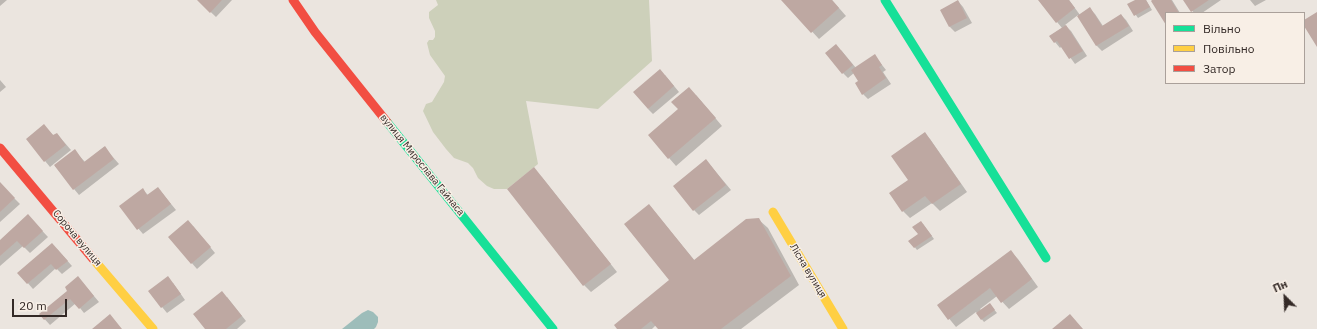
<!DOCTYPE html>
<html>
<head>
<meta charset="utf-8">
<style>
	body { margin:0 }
	#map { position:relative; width:1317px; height:329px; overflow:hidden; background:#ebe5df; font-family:"IBM Plex Sans",sans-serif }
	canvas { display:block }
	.legend { position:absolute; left:1165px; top:12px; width:140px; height:72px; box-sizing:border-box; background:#f8efe6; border:1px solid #aaa09a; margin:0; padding:5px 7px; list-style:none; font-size:12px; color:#342a27 }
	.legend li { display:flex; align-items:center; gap:8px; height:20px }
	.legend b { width:20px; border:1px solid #aaa09a }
	.north { position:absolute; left:1265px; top:277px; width:40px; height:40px; -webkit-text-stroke:3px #f8efe6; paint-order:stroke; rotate:336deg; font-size:11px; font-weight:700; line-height:16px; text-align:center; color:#342a27 }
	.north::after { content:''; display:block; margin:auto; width:14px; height:18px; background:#342a27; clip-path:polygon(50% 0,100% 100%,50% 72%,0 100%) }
	.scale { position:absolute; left:12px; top:299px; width:55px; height:18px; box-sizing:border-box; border:2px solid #342a27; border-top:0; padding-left:5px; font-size:12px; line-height:14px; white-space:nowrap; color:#342a27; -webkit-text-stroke:3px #f8efe6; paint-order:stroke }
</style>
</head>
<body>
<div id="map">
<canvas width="1317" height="329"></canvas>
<ul class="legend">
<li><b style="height:5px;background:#16e098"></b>Вільно</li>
<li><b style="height:5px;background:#ffcf43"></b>Повільно</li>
<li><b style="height:5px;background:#f24e42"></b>Затор</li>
</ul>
<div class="north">Пн</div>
<div class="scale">20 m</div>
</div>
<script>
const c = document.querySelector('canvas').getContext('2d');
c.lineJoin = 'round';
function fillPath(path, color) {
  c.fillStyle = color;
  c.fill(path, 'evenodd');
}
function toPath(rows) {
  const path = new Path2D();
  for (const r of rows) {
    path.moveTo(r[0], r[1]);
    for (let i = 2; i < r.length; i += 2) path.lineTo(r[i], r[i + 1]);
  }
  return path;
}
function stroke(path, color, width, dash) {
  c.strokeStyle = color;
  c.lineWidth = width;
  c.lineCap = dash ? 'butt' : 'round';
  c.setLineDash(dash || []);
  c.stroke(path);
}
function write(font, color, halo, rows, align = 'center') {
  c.font = font + ' "IBM Plex Sans",sans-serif';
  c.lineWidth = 3;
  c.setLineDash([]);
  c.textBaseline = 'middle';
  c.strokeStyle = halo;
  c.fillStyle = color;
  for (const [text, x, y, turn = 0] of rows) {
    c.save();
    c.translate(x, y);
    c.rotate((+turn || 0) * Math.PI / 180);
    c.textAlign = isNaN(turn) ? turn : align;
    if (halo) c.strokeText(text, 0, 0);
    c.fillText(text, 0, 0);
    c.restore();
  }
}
const green = toPath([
	[436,0,649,0,652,61,598,109,526,101,538,164,507,189,494,189,487,186,478,178,473,168,468,163,454,158,446,149,433,132,423,111,426,104,432,102,444,82,445,76,430,55,427,43,429,40,433,40,435,37,435,31,429,18,429,12,438,5]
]);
const water = toPath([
	[368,310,373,312,378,317,378,322,376,327,374,329,342,329,362,313]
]);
const shadow = toPath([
	[0,0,7,0,0,6],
	[198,0,232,0,216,17],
	[783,0,832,0,846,16,819,39],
	[1039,0,1069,0,1080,15,1090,9,1095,14,1103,26,1121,15,1126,20,1133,31,1102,51,1097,46,1078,15,1065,25,1071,31,1087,56,1075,64,1062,46,1060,48,1050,36,1062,28],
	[1137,0,1146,0,1152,10,1138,18,1129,5],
	[1154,0,1172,0,1180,13,1166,13,1166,23],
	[1184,0,1221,0,1202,13,1194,13],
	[1250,0,1266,0,1255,6],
	[958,1,963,7,972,23,955,32,950,27,941,10],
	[841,50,856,68,875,56,886,70,883,72,891,84,868,99,863,94,859,81,854,73,848,78,843,73],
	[665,75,679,92,653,114,648,109],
	[0,80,6,87,0,92],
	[696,95,722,126,676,166,649,135],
	[44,126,54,136,57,134,71,150,50,167,27,139],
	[925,134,930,139,967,192,940,211,932,203,910,218,903,211,909,180],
	[104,147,119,164,79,195,55,166,75,151,85,162],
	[711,166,731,190,699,215,694,210],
	[541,176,617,272,591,292,584,285],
	[0,184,20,204,0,222],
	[158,188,176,210,143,234,120,207,143,190,148,195],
	[649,205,695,261,759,220,768,228,799,285,741,329,659,329,656,325,652,329,618,329,672,284],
	[33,221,48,237,30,253,23,246,0,266,0,241],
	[923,224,934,239,917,250,910,241,919,235],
	[193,226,215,253,197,269,169,237],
	[57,249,72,266,62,274,56,268,33,289,19,273],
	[1011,252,1018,259,1038,287,1009,309,997,296,980,309,981,310,992,307,997,313,984,322,976,312,956,327,938,305],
	[83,283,99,302,84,313,76,303,50,325,40,314],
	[173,283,185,300,167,313,149,291],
	[227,297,246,321,237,329,206,329]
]);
const building = toPath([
	[197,0,222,0,210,13],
	[781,0,832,0,839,8,811,33],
	[958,0,967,18,949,27,940,10],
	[1038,0,1069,0,1075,8,1056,23],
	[1135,0,1146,0,1150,7,1134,16,1127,4],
	[1152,0,1171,0,1179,13,1166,13,1166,25,1151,1],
	[1183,0,1209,0,1191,12],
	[1090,7,1102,26,1121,14,1129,26,1096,46,1077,16],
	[1317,12,1317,47,1304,26,1304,20],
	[1066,25,1083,51,1069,59,1057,41,1054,43,1049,36],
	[836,44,853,65,842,74,825,53],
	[875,54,882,65,879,67,886,78,862,95,855,83,858,81,851,70],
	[660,69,674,86,648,109,633,92],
	[689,87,716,118,668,159,648,135,678,109,671,102],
	[44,124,53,135,57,133,66,145,44,162,26,139],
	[925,132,961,184,932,204,925,196,902,212,889,193,908,180,891,156],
	[105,146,114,159,73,190,54,165,75,149,84,162],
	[706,159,726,185,693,211,673,186],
	[534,167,611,264,583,286,507,189],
	[0,182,15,198,0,212],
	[158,187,171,204,137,230,119,206,143,188,147,195],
	[649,204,694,260,746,219,759,218,791,276,721,329,658,329,651,321,641,329,617,329,614,325,669,280,624,224],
	[28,214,43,231,24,248,17,241,0,256,0,240],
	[188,220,211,247,191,264,168,237],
	[921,221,932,236,914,248,908,241,918,234,912,227],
	[52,243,68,261,56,270,51,264,27,284,17,273],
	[1011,250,1032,279,1001,303,990,288,948,320,937,305],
	[78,276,94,296,79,309,70,299,44,320,39,314,67,291,65,287],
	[168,276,181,294,161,308,148,291],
	[222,291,242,316,226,329,205,329,193,314],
	[990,303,995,310,981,320,976,313],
	[110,314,122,329,92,329],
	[1070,314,1083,329,1052,329]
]);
const fast = toPath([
	[885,0,1046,258],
	[387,122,553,329]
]);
const slow = toPath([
	[773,212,843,329],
	[94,260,153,329]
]);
const jam = toPath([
	[293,0,315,32,387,122],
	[0,148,94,260]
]);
const streetNames = [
	["вулиця Мирослава Гайнаса",422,165,51],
	["Сороча вулиця",77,238,50],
	["Лісна вулиця",808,271,59]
];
fillPath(green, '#cdd0ba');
fillPath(water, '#9dbdba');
fillPath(shadow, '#0003');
fillPath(building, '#bea8a2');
stroke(fast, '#16e098', 9);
stroke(slow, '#ffcf43', 9);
stroke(jam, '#f24e42', 9);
write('10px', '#342a27', '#f8efe6', streetNames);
</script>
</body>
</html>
